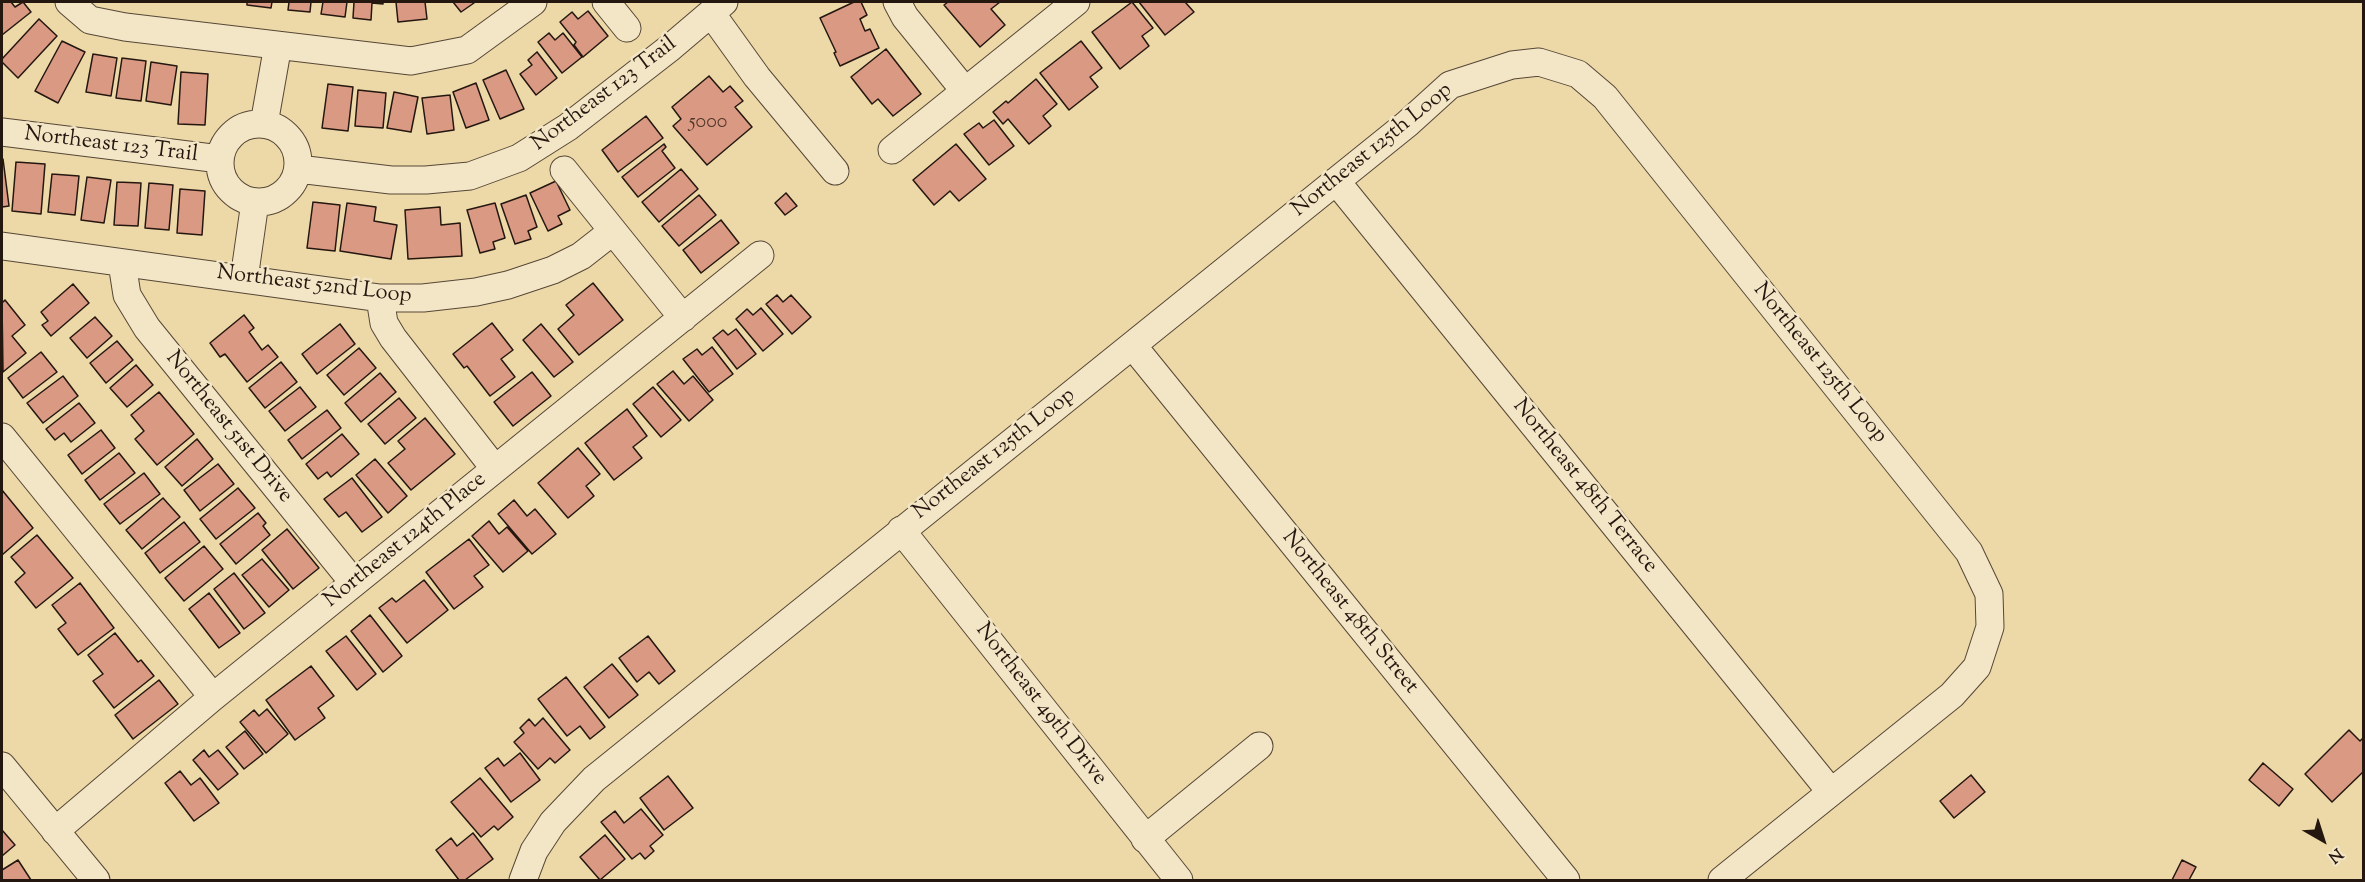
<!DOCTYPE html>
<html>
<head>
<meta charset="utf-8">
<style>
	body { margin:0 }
	#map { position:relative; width:2365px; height:882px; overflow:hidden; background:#edd8a8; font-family:"Sorts Mill Goudy",serif }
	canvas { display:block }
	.frame { position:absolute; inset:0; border:3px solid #241710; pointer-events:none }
	.north { position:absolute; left:2293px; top:810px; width:60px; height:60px; -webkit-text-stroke:4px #f3e6c6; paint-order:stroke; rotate:141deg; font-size:16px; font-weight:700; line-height:24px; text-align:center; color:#241710 }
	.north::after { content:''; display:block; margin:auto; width:21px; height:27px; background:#241710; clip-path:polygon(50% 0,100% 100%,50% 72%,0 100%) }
</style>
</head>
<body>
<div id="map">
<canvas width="2365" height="882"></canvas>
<div class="frame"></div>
<div class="north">N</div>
</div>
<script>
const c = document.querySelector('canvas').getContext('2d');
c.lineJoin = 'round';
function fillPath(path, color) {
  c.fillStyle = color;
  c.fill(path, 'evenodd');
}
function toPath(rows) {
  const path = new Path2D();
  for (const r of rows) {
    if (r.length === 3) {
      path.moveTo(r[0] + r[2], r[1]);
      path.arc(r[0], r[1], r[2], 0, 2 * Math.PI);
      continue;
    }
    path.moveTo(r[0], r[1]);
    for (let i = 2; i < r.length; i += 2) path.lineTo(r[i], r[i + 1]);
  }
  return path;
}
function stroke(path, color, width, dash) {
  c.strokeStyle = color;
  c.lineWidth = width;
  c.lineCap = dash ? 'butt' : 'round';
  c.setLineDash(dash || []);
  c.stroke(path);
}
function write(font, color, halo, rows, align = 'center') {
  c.font = font + ' "Sorts Mill Goudy",serif';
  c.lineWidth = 5;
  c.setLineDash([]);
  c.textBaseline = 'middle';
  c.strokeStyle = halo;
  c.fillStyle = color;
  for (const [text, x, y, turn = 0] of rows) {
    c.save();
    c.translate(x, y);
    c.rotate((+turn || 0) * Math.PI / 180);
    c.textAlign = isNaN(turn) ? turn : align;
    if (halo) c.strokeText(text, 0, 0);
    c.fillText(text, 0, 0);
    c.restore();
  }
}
const building = toPath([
	[2,2,11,2,15,7,23,2,31,12,2,35,2,2],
	[247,2,272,2,271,8,247,5,247,2],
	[289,2,311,2,310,12,288,10,289,2],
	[323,2,347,2,345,17,321,14,323,2],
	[354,2,383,2,383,4,372,3,371,20,353,18,354,2],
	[396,2,425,2,427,19,398,22,396,2],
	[453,2,472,2,474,3,461,12,453,2],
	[854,2,861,2,867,15,860,19,865,31,870,29,879,48,840,66,834,53,836,52,820,18,854,2],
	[948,2,1000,2,991,9,1005,25,980,47,944,5,948,2],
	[1132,2,1153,28,1142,36,1149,46,1120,69,1092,32,1132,2],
	[1139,2,1185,2,1194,12,1165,35,1139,2],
	[588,11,608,36,583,57,574,45,576,42,560,22,572,12,578,19,588,11],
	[39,19,57,36,18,78,2,62,2,59,39,19],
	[549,33,555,40,563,33,582,57,562,73,538,42,549,33],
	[62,41,85,52,58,103,35,91,62,41],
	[1081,41,1102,68,1090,77,1098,87,1069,110,1040,73,1081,41],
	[886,49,921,94,893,116,878,99,872,104,851,77,886,49],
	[537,52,557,78,536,95,520,74,532,65,528,60,537,52],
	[93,54,117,58,111,96,86,92,93,54],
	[122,58,146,61,141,101,116,98,122,58],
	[151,62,177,66,171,105,146,101,151,62],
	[506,70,524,109,500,119,483,80,506,70],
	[181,72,208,74,205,125,178,124,181,72],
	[709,76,723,92,730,86,743,101,735,107,752,127,707,165,673,126,681,119,672,107,709,76],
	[1036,79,1057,104,1043,116,1051,126,1029,144,1008,119,1003,124,993,112,1006,101,1008,103,1036,79],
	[476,83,489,120,466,128,453,92,476,83],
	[328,84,353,87,348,131,322,128,328,84],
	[358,90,386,93,383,128,355,126,358,90],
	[394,92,418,97,411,132,387,128,394,92],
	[450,95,454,130,427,134,422,98,450,95],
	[646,116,663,138,618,172,602,150,646,116],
	[994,120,1014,146,989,165,964,134,979,123,983,128,994,120],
	[664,144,666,147,662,151,675,168,638,197,622,177,664,144],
	[956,144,986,179,959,201,950,191,934,205,913,180,956,144],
	[2,159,3,159,9,206,2,207,2,159],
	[16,162,45,164,41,214,12,211,16,162],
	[681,169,698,189,659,222,642,202,681,169],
	[52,174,79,176,75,215,48,212,52,174],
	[87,177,111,180,104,223,81,220,87,177],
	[556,181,570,210,558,216,562,224,548,231,530,193,556,181],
	[117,182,141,183,138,226,114,225,117,182],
	[149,183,173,185,169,230,145,228,149,183],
	[180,189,205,191,202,235,177,233,180,189],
	[786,193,797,206,785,215,775,203,786,193],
	[526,195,537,227,528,231,531,239,515,244,501,204,526,195],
	[699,195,716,215,679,246,662,226,699,195],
	[313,202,340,205,335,251,307,248,313,202],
	[347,203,376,207,374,221,397,225,391,259,340,251,347,203],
	[495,203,505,238,493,242,495,249,480,253,467,210,495,203],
	[440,207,441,225,460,223,462,256,408,259,405,210,440,207],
	[721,220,739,243,701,273,683,250,721,220],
	[593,283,623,320,579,355,558,329,574,315,566,305,593,283],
	[73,284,89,303,51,336,42,325,48,321,41,312,73,284],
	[777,295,783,302,791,295,811,317,792,334,766,304,777,295],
	[5,300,25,325,12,336,26,353,3,372,2,303,5,300],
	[761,308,783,334,763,351,736,319,747,309,753,315,761,308],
	[244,315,254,328,249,332,262,350,268,345,278,357,247,382,225,354,220,357,210,343,244,315],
	[95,317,112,336,87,358,70,338,95,317],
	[492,323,513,350,501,359,515,377,490,396,467,366,464,368,453,354,492,323],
	[340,324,355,344,317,374,302,354,340,324],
	[541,324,573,362,554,377,523,340,541,324],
	[736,329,756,354,737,369,713,338,723,330,728,335,736,329],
	[117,341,133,360,106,383,90,363,117,341],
	[712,347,733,374,709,392,683,359,697,349,702,355,712,347],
	[359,348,376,368,344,395,327,375,359,348],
	[41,352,57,372,23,398,8,378,41,352],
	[281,362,297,382,265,408,249,388,281,362],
	[136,365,153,385,127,407,110,388,136,365],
	[673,371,684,384,693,376,713,400,689,421,657,384,673,371],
	[532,372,551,396,513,426,494,402,532,372],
	[380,373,396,392,361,422,345,403,380,373],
	[63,376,78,396,43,423,27,403,63,376],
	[300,387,316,407,285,431,269,411,300,387],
	[653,387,681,420,661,437,633,404,653,387],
	[159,392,194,434,157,465,135,439,144,431,131,415,159,392],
	[399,398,416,418,385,444,368,424,399,398],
	[79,403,95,423,71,442,64,433,55,440,46,429,79,403],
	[627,409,647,436,633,447,642,458,614,480,585,443,627,409],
	[327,410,341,428,302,459,288,440,327,410],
	[425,418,455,454,411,490,388,463,405,449,398,441,425,418],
	[101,430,115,448,82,474,68,455,101,430],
	[342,434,359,454,331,477,327,472,318,479,306,464,342,434],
	[197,439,213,459,182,486,165,467,197,439],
	[578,448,600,474,586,486,594,496,568,518,538,483,578,448],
	[119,453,135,473,100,500,85,480,119,453],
	[375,459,407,496,388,513,356,475,375,459],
	[218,464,234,484,200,511,184,490,218,464],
	[144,473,160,494,120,524,104,504,144,473],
	[352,478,382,517,362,532,346,512,339,517,324,499,352,478],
	[238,488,255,508,216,539,200,519,238,488],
	[2,490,33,528,2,555,2,490],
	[163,498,180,517,142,549,126,530,163,498],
	[514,500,527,516,535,509,556,534,532,554,498,514,514,500],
	[258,513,266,523,263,526,270,535,236,564,220,544,258,513],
	[489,521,499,534,507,527,528,551,503,572,472,536,489,521],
	[184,522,200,542,160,573,145,553,184,522],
	[287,529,319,568,293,589,262,550,287,529],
	[37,535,73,578,36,608,15,582,25,573,11,557,37,535],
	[469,539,489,565,474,576,483,587,454,609,426,572,469,539],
	[204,546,223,569,184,601,165,578,204,546],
	[262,559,289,590,269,607,242,575,262,559],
	[234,573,265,613,244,629,214,589,234,573],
	[424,580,448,610,407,643,379,608,392,598,396,602,424,580],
	[80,583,114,628,78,655,58,629,66,623,52,605,80,583],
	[209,593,240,633,219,648,189,609,209,593],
	[370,615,402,656,383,672,351,631,370,615],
	[115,633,138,662,141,660,154,676,114,708,93,681,103,674,88,655,115,633],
	[346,636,376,674,357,690,326,651,346,636],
	[648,636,675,671,659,684,649,672,637,682,619,658,648,636],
	[612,664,638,695,609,718,584,687,612,664],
	[311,666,334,696,318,708,325,718,295,740,266,700,311,666],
	[566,677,605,727,590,739,580,726,567,736,538,699,566,677],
	[159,680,178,704,133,739,115,715,159,680],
	[267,709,288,734,266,753,240,722,254,710,259,716,267,709],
	[543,718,570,750,555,763,550,758,538,769,514,742,524,733,520,728,529,719,535,726,543,718],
	[2349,730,2360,741,2364,737,2364,771,2332,802,2305,774,2349,730],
	[245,731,263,754,244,769,226,747,245,731],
	[204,750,209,757,218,750,238,774,218,790,193,760,204,750],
	[520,753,540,780,511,802,485,768,498,758,504,766,520,753],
	[2263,763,2293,789,2279,806,2249,780,2263,763],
	[180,771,191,785,200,778,219,803,194,821,165,783,180,771],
	[1971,775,1985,792,1954,818,1940,801,1971,775],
	[668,776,693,808,664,830,640,798,668,776],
	[480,778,513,817,498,830,494,826,481,837,451,802,480,778],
	[641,809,663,835,650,846,654,851,645,859,640,853,632,859,601,822,615,811,624,823,641,809],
	[2,830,15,845,2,856,2,830],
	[473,833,493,859,465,880,459,880,436,850,451,838,457,846,473,833],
	[605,835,625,859,600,880,580,857,605,835],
	[18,860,31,880,2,880,2,870,18,860],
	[2182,860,2196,867,2189,880,2172,880,2182,860]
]);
const minor = toPath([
	[69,2,90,20,125,27,411,61,467,50,533,2],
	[606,2,627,28],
	[897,2,905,17,965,91],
	[711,13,757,77,835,171],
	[259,163,39],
	[264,124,278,45],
	[2,132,220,159],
	[892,150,1076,2],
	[298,169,391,180,426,180,470,176,519,158,568,127,671,47,724,2],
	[564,170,683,318],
	[1336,181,1831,792],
	[2,246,380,298,423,298,476,292,508,285,553,270,581,256,613,231],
	[122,263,127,295,147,328,354,583],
	[244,279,255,202],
	[380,298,384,323,393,338,495,469],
	[1133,346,1566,880],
	[2,437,213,697],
	[901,530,1179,880],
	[2,766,96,880],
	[55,831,213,697,760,255],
	[1145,839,1259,746],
	[523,880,534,851,553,822,594,779,1407,124,1450,85,1512,65,1539,62,1578,74,1605,97,1969,552,1989,594,1990,627,1977,667,1952,695,1722,880]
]);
const numberNames = [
	["5000",708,124]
];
const streetNames = [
	["Northeast 123 Trail",605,95,-37],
	["Northeast 123 Trail",111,146,7],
	["Northeast 125th Loop",1373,151,-39],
	["Northeast 52nd Loop",314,286,7],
	["Northeast 125th Loop",1819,364,51],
	["Northeast 51st Drive",228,428,51],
	["Northeast 125th Loop",995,455,-38],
	["Northeast 48th Terrace",1584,487,51],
	["Northeast 124th Place",406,541,-39],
	["Northeast 48th Street",1349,613,51],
	["Northeast 49th Drive",1040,705,52]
];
fillPath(building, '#da9982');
stroke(building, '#241710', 1.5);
stroke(minor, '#564736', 29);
stroke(minor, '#f3e6c6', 27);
write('20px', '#52382c', null, numberNames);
write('22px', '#241710', '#f3e6c6', streetNames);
</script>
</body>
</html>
